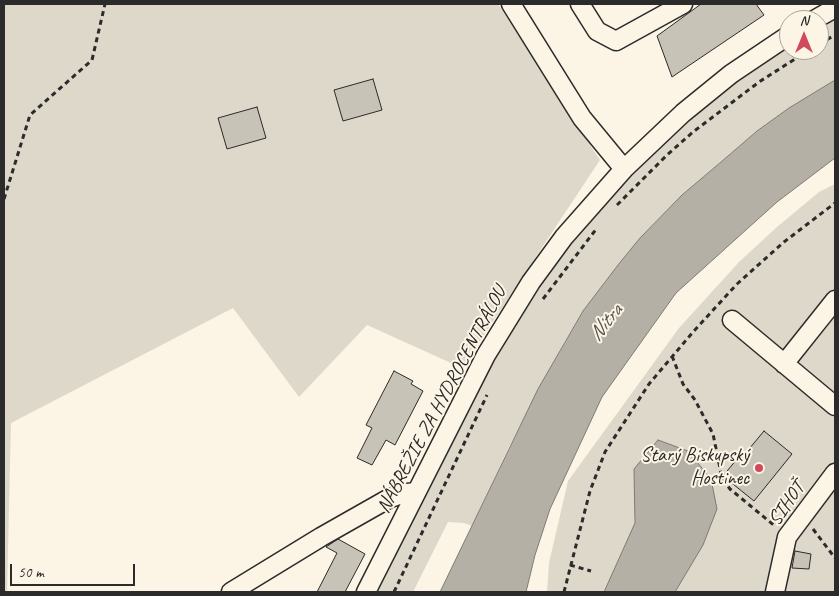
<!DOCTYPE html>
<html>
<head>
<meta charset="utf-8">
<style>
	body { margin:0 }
	#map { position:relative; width:839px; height:596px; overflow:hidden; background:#fcf5e5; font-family:Caveat,sans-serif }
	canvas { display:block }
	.frame { position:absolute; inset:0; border:5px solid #2b2b2b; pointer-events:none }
	.north { position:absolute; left:779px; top:10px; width:50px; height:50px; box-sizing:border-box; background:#fcf5e5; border:1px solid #a8a49b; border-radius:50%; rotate:0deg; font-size:14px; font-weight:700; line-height:20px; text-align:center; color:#2b2b2b }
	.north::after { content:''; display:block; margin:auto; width:18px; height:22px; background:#d1495b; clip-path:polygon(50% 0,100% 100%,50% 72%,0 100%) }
	.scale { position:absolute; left:10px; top:564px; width:125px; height:22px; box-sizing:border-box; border:2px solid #2b2b2b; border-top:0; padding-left:6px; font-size:15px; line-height:18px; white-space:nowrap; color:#2b2b2b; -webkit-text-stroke:4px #fcf5e5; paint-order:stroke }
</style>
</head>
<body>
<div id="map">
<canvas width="839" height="596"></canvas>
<div class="frame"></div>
<div class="north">N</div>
<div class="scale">50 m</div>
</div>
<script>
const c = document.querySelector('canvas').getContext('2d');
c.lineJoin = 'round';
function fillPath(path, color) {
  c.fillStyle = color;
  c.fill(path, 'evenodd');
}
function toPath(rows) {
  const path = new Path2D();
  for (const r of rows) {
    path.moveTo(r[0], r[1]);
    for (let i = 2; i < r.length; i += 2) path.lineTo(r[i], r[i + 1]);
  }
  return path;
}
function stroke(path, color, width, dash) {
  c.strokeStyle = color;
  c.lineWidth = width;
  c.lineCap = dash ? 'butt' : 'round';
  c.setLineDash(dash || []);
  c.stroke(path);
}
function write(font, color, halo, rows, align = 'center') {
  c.font = font + ' Caveat,sans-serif';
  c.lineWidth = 4;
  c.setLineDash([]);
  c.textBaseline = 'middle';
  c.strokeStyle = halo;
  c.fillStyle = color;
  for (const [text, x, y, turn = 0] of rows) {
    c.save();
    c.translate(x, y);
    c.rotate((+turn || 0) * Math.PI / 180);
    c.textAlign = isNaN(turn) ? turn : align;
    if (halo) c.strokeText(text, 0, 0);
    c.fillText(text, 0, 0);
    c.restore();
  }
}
const green = toPath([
	[4,4,498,4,600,160,462,368,367,325,299,397,233,308,11,423,7,592,4,592],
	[835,17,835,80,789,108,757,131,682,195,640,238,583,311,565,341,509,447,472,526,464,523,448,522,413,592,376,592,412,524,470,400,497,353,528,301,552,266,587,221,623,181,692,116,733,84,789,43,789,50,819,50,819,26],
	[835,184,835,592,547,592,549,563,568,481,679,328,739,262,777,227,819,192]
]);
const water = toPath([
	[835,80,835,158,777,202,676,293,602,397,550,509,535,555,526,592,440,592,538,389,583,311,618,265,640,238,682,195,721,162,757,131,789,108,835,80],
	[658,440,688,451,711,479,717,509,703,545,675,592,604,592,635,523,634,469,658,440]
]);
const building = toPath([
	[701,4,756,4,764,15,672,77,657,36,701,4],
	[373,79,382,110,343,121,334,90,373,79],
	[257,107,266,138,227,149,218,118,257,107],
	[394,371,413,381,411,384,423,391,395,445,386,440,372,465,357,458,372,428,366,425,394,371],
	[764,431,792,454,754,501,723,476,737,459,739,461,764,431],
	[338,539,365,554,345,592,317,592,337,553,326,547,338,539],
	[795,551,811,554,809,569,792,568,795,551]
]);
const path = toPath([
	[819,44,835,35],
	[4,199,30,115,92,60,105,4],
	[617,205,667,155,693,132,759,82,809,50],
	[543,299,597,228],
	[672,356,683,384,695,400,713,434,722,478,730,489,776,527],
	[813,529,835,558],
	[570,565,591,571],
	[394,592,487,395],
	[564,592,590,491,605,452,649,384,693,332,737,284,784,242,835,203]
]);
const minor = toPath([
	[511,4,582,118,624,169],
	[580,4,597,31,616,41,683,4],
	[814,20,835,8],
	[732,320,835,406],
	[784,364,835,300],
	[231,592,321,537,388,499,401,494,415,492],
	[366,592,486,355,531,282,564,237,624,169,683,113,731,74,789,35],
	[775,592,787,537,835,473]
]);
const markers = [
	[759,468,5,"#d1495b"]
];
const streetNames = [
	["NÁBREŽIE ZA HYDROCENTRÁLOU",442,400,-62],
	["SIHOŤ",787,504,-55]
];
const poiNames = [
	["Starý Biskupský",749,456],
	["Hostinec",749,479]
];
const waterNames = [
	["Nitra",606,323,-51]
];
fillPath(green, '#ded8ca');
fillPath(water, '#b4b0a5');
stroke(water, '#7d7b74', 1);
fillPath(building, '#c8c3b7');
stroke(building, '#2b2b2b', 1);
stroke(minor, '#2b2b2b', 21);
stroke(path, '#2b2b2b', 3, [5, 4]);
stroke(minor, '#fcf5e5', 18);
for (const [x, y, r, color] of markers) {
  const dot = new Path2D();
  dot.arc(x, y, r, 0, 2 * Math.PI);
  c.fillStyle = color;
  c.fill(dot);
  stroke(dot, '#fcf5e5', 2);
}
write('20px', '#2b2b2b', '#fcf5e5', streetNames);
write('20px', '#2b2b2b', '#fcf5e5', poiNames, 'right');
write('italic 21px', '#545350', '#fcf5e5', waterNames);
</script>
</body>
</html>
